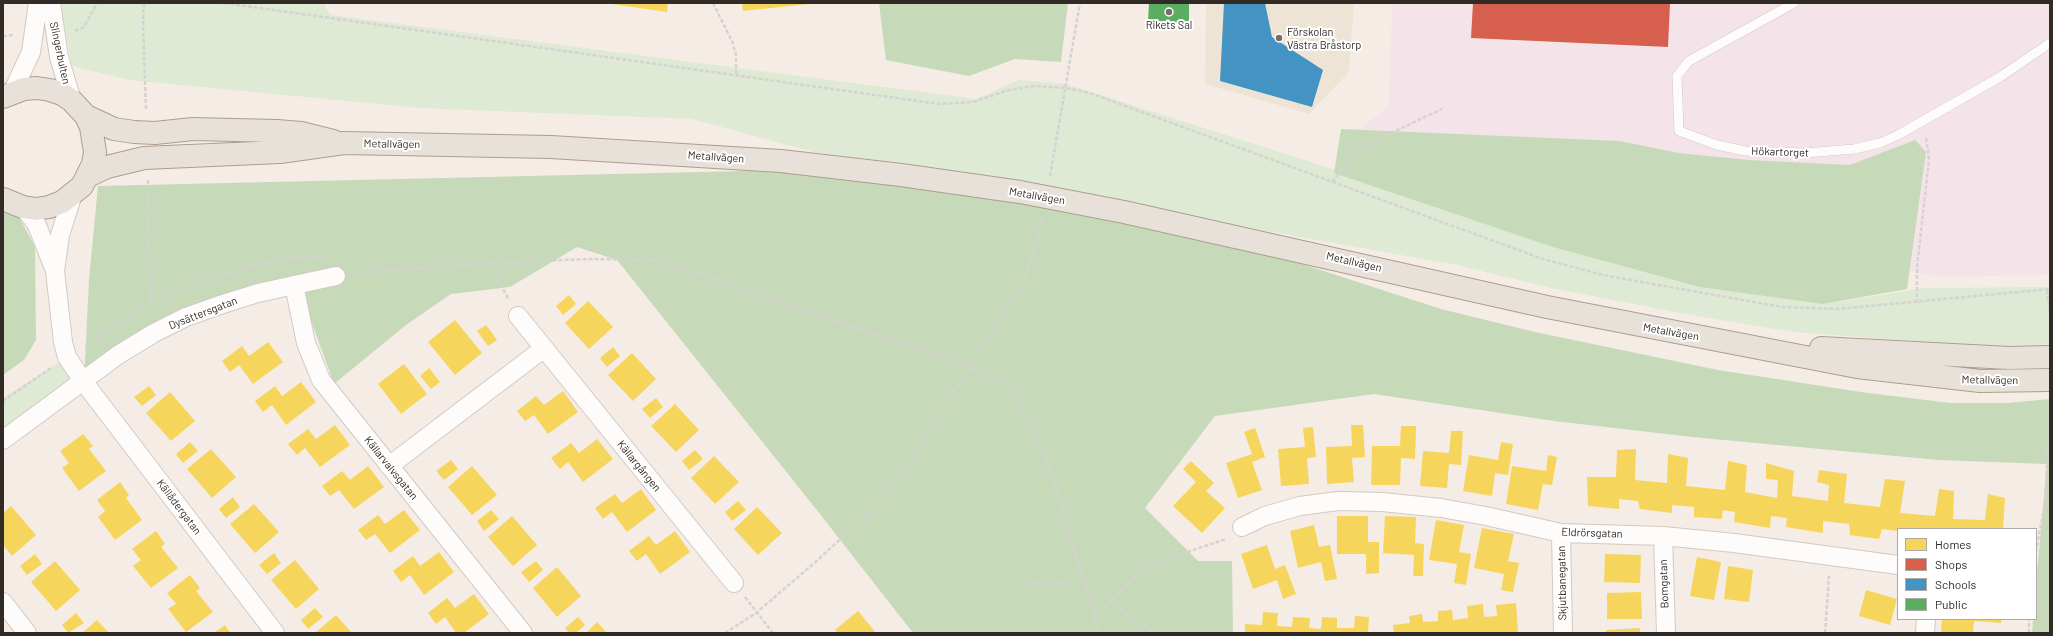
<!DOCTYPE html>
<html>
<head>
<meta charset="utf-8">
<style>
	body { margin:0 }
	#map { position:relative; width:2053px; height:636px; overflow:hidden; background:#f6ece6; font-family:Barlow,sans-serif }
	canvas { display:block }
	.frame { position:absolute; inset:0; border:4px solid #322a24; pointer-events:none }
	.legend { position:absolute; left:1897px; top:528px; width:140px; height:92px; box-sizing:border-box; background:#fff; border:1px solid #adaaa7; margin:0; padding:5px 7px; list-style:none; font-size:12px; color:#322a24 }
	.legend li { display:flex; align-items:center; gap:8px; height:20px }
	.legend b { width:20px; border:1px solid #adaaa7 }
</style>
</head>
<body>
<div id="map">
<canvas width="2053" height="636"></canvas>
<div class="frame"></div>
<ul class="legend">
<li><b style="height:11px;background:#f6d55c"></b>Homes</li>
<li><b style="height:11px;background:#d6604d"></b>Shops</li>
<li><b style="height:11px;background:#4393c3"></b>Schools</li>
<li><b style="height:11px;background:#5aae61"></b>Public</li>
</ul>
</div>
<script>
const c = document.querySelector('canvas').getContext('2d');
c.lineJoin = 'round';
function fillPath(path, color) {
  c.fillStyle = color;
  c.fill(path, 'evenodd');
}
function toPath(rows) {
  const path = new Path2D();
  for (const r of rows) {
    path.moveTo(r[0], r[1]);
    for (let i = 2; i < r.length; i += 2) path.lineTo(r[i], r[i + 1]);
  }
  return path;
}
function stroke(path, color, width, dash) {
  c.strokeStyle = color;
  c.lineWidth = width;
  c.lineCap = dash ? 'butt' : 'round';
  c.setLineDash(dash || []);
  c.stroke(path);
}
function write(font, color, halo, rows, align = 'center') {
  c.font = font + ' Barlow,sans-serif';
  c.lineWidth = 4;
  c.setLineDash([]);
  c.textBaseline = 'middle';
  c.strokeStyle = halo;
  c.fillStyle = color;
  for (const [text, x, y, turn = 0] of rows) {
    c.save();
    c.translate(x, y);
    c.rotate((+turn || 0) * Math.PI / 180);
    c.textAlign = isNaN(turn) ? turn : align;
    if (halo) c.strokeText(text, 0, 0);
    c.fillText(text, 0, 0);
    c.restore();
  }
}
const commercial = toPath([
	[1392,3,2050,3,2050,275,1940,277,1772,245,1336,150,1389,105]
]);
const education = toPath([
	[1206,3,1354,3,1349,72,1309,114,1205,84]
]);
const green = toPath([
	[60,3,323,3,331,15,976,99,1019,80,1066,84,1339,171,1823,304,1926,288,2050,287,2050,348,2010,348,1793,332,1696,316,1551,288,1457,265,1120,205,872,168,692,119,420,108,129,80,72,66],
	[67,357,84,383,3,440,3,398]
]);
const forest = toPath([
	[879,3,1068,3,1061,62,1015,59,969,76,886,60],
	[1341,129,1620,141,1679,153,1749,160,1850,165,1915,140,1926,152,1907,289,1823,304,1700,287,1553,247,1334,173],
	[872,168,1120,205,1441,309,1535,332,1718,370,1861,392,1950,403,2008,403,2050,399,2050,633,2032,633,2033,619,2036,619,2036,583,2047,464,1938,460,1692,437,1554,421,1374,394,1215,416,1145,508,1198,561,1232,561,1233,633,913,633,816,509,617,260,577,247,510,287,451,294,406,325,334,384,299,287,208,305,84,383,89,279,98,186],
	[3,201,13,205,35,247,36,340,24,360,3,375]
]);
const homes = toPath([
	[605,3,668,3,667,12],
	[742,3,809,3,809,4,743,11],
	[569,295,576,304,563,315,556,306],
	[588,301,613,327,589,349,565,323],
	[455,320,482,353,455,375,428,342],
	[486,325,497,340,488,346,477,331],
	[268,342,283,362,253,384,239,365,230,372,222,361,242,346,249,356],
	[613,347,620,356,607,367,600,358],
	[632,353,656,379,633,401,608,375],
	[404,364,427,394,401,414,378,384],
	[429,368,440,382,431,389,420,376],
	[301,382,316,402,286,425,272,405,263,412,255,401,275,386,282,396],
	[149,386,156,395,142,406,134,397],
	[563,391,578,412,548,434,534,415,525,421,517,411,536,396,544,405],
	[170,392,195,421,171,441,146,413],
	[656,398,663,407,650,418,642,409],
	[675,404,699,430,676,452,651,426],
	[335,425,350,445,320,467,305,448,297,455,288,444,308,429,316,439],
	[1351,425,1363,425,1365,457,1352,458,1354,482,1327,484,1326,447,1352,446],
	[1401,426,1416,426,1415,459,1401,458,1400,485,1371,485,1372,446,1400,446],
	[1313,427,1316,457,1307,458,1309,484,1281,486,1278,449,1305,447,1303,428],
	[1255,428,1265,457,1252,462,1262,490,1238,498,1226,463,1252,454,1244,432],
	[1451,431,1463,431,1461,465,1449,464,1447,488,1420,486,1423,451,1449,453],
	[83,434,93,446,89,449,106,471,79,491,62,468,69,463,60,451],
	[597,439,613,459,583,482,568,462,560,469,551,458,571,443,579,453],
	[190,442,198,451,183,463,176,454],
	[1501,442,1513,444,1508,475,1495,473,1492,496,1463,491,1469,455,1498,460],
	[211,449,236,477,212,498,187,469],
	[1636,449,1635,480,1667,483,1668,454,1688,458,1686,486,1725,490,1728,461,1747,465,1745,492,1777,498,1778,480,1766,479,1766,463,1794,471,1792,496,1828,501,1829,485,1817,482,1819,470,1847,474,1844,503,1880,507,1885,479,1905,481,1900,513,1935,516,1939,489,1954,491,1953,519,1985,520,1988,494,2005,498,2003,529,1898,529,1898,531,1882,529,1879,539,1850,535,1849,524,1823,521,1823,533,1786,527,1787,518,1771,516,1770,528,1734,522,1735,512,1723,510,1722,519,1694,517,1694,507,1672,505,1672,513,1640,509,1638,501,1619,499,1619,509,1588,506,1587,477,1616,477,1617,450],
	[695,450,703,459,689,470,682,461],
	[1548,455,1557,457,1552,485,1543,484,1538,510,1506,504,1512,466,1546,471],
	[714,456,739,482,715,504,691,478],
	[451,460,458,469,444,480,436,471],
	[1191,461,1214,483,1206,491,1225,508,1202,533,1173,506,1196,482,1183,469],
	[368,466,384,487,354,509,339,490,330,496,322,486,342,471,350,480],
	[472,466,497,495,472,515,448,487],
	[120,482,129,495,126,498,142,520,115,540,98,517,105,511,97,500],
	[641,489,656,510,627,532,612,512,603,519,595,508,615,494,622,503],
	[233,497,240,507,226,518,219,509],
	[738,501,746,510,732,521,725,512],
	[254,504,279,532,255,553,230,524],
	[11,506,36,535,12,556,3,545,3,513],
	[757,507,782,533,758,555,734,529],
	[404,510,420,530,390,553,375,534,366,540,358,530,378,515,385,524],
	[491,510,499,519,484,531,477,521],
	[512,516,537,545,513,566,488,537],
	[1337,516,1368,516,1368,542,1379,542,1379,573,1366,574,1366,554,1337,554],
	[1385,516,1416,517,1415,543,1424,544,1423,576,1413,576,1414,555,1383,553],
	[1436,520,1464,525,1459,552,1471,554,1466,585,1454,583,1457,564,1429,560],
	[1314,525,1319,547,1330,545,1337,579,1325,581,1321,562,1298,568,1290,531],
	[1482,528,1514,534,1508,561,1519,563,1513,592,1501,590,1504,574,1474,568],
	[156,531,165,544,161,547,178,568,151,588,133,566,141,560,132,549],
	[675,531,690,552,660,574,646,554,637,561,629,551,649,536,656,545],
	[1267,545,1275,569,1285,565,1296,594,1283,599,1277,580,1253,589,1241,554],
	[439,552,454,572,424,595,410,575,401,582,393,571,413,556,420,566],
	[274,553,281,563,267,574,259,565],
	[35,554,42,564,27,575,20,566],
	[1605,554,1641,555,1640,583,1604,582],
	[1697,557,1721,562,1714,600,1690,596],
	[295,560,319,589,296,609,271,580],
	[55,561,80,590,56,611,31,582],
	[536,561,543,570,529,582,521,572],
	[1728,566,1753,570,1749,602,1724,599],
	[557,567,581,596,557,617,533,588],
	[190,575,200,588,196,591,213,612,186,632,168,609,176,604,167,593],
	[1866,590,1897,599,1890,625,1859,616],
	[1641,592,1642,619,1607,619,1607,593],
	[474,594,489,614,464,633,456,633,445,617,436,624,428,613,447,598,455,608],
	[1516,603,1518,633,1394,633,1393,625,1410,623,1409,616,1422,614,1423,622,1438,621,1438,611,1452,610,1453,620,1468,618,1467,606,1483,604,1484,617,1497,616,1496,605],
	[315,608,323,617,308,629,301,620],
	[858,611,876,633,838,633,835,630],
	[1263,612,1278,613,1277,626,1292,627,1293,617,1310,618,1309,628,1321,629,1322,617,1337,618,1337,628,1354,628,1355,616,1369,617,1368,633,1245,633,1245,624,1262,625],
	[76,613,84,623,68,633,62,625],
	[336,615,352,633,315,633],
	[578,617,585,625,576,633,569,633,565,628],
	[1942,619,2001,619,2001,623,1974,621,1973,633,1941,633],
	[97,620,109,633,82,633],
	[597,622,607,633,586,633],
	[225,625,230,633,214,633],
	[1640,628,1640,633,1606,633,1606,630]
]);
const shops = toPath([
	[1473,3,1670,3,1668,47,1471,38]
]);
const schools = toPath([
	[1224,3,1265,3,1272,37,1323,70,1312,107,1220,81]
]);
const public = toPath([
	[1149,3,1189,3,1189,23,1148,22]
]);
const path = toPath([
	[144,3,143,26,146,110],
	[224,3,939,104,973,102,1009,90,1035,86,1066,88,1090,93,1543,259,1603,275,1782,307,1837,309,2050,289],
	[713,3,732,41,736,55,736,76],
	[75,31,84,27,97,3],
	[3,36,14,35],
	[1050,176,1080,3],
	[148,180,150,302],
	[1332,182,1361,147,1442,109],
	[489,263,509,300],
	[355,273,489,263,590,259,655,260,698,273,910,346,969,368,1007,385,1027,416,1049,466,1095,617,1097,633],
	[2047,290,2050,314],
	[1917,303,1917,267,1929,160,1926,137],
	[85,345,150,302,203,280,266,262,306,256,323,258],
	[3,401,51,368],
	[2036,552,2045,503,2050,405],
	[1019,582,1085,582],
	[745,597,773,633],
	[1110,602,1155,633],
	[1095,616,1136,576,1150,567,1166,559,1226,539],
	[725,633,756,613,812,565,868,514,896,482,1019,290,1034,253,1042,218],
	[1825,633,1829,576],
	[2029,633,2029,619]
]);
const service = toPath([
	[1794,3,1689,61,1677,76,1679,131,1717,145,1745,151,1805,153,1854,149,1880,143,1898,135,2000,77,2050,43]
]);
const minor = toPath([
	[51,3,59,57,72,101],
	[12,93,31,52,38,3],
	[73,194,60,235,55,271,63,342,67,357,83,381,275,633],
	[23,207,36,223,54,268],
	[294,285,306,343,321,380,523,633],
	[518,316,734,583],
	[3,440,118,355,154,333,186,317,223,304,258,293,336,276],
	[389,466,543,349],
	[1242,527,1265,516,1300,506,1338,501,1382,502,1441,508,1486,516,1561,533,1663,536,1734,543,1898,565],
	[1561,533,1563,633],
	[1663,536,1666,633],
	[3,602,27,633],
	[1925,633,1926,619]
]);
const primary = toPath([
	[3,97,24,89,37,88,50,90,62,94,72,101,86,116,91,127,95,152,93,164,82,186,62,202,49,207,36,209,23,207,3,199],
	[86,116,114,129,134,132,155,133,193,129,277,131,301,133,333,141],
	[88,176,107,167,144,158,280,152,344,143,551,147,781,161,901,175,1020,192,1124,212,1547,307,1857,367,1980,381,2050,380],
	[1821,348,2009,358,2050,357]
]);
const markers = [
	[1169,12,4,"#776e68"],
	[1279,38,4,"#776e68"]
];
const poiNames = [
	["Rikets Sal",1169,25],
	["Förskolan",1287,32,"left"],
	["Västra Bråstorp",1287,45,"left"]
];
const streetNames = [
	["Slingerbulten",60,53,78],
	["Metallvägen",392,144,1],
	["Hökartorget",1780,152,2],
	["Metallvägen",716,157,4],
	["Metallvägen",1037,196,10],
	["Metallvägen",1354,262,13],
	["Dysättersgatan",203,313,-21],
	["Metallvägen",1671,332,10],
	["Metallvägen",1990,380,1],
	["Källargången",639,466,51],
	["Källarvalvsgatan",391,468,51],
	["Källådergatan",179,507,53],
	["Eldrörsgatan",1592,533,2],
	["Skjutbanegatan",1562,583,-91],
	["Bomgatan",1664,584,-92]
];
fillPath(commercial, '#f4e4ea');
fillPath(education, '#eee4d5');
fillPath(green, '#deead3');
fillPath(forest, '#c6dab9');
fillPath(homes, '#f6d55c');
fillPath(shops, '#d6604d');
fillPath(schools, '#4393c3');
fillPath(public, '#5aae61');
stroke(service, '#d2c9c4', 10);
stroke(minor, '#d2c9c4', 20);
stroke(primary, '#ac9e8f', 24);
stroke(path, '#d6d2d1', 2.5, [4, 2]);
stroke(service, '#fefcfb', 9);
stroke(minor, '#fefcfb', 18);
stroke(primary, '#e8e1d9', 22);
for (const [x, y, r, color] of markers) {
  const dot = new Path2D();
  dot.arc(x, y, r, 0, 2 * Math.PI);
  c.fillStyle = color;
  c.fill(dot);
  stroke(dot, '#fff', 1.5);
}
write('11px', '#322a24', '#fff', poiNames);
write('11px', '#322a24', '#fff', streetNames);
</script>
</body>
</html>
